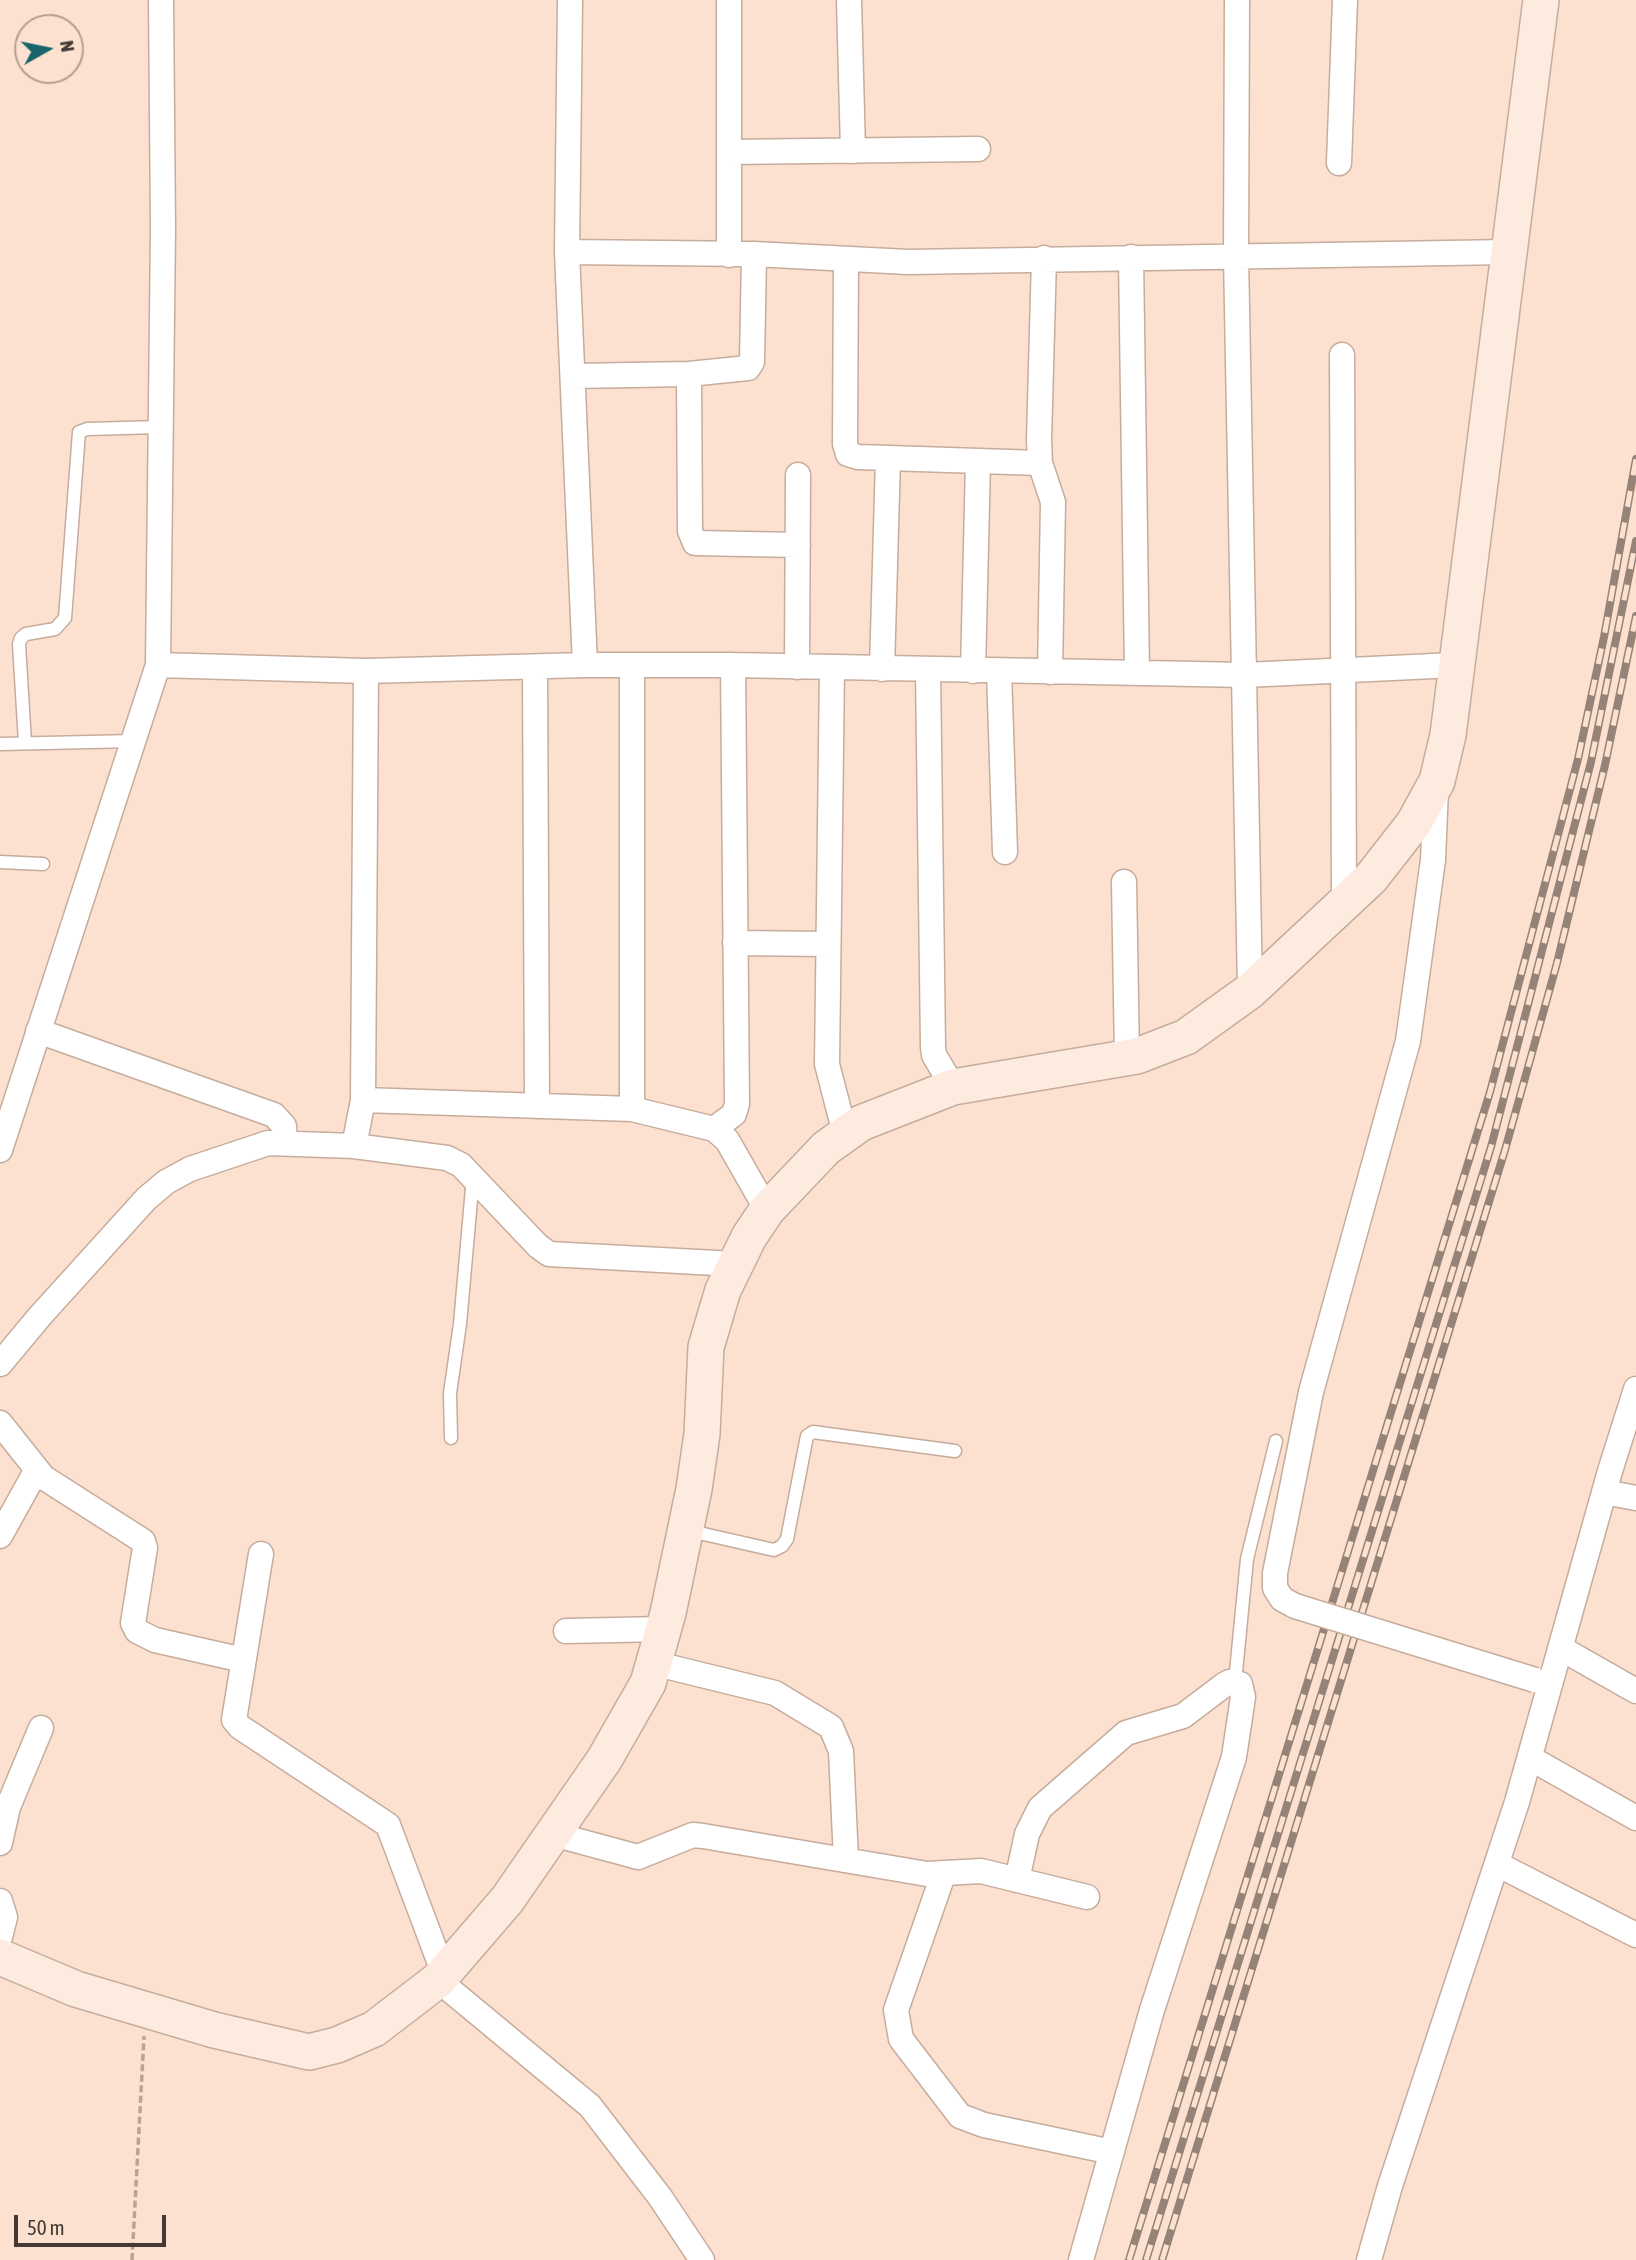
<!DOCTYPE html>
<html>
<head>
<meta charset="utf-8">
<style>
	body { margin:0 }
	#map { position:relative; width:1636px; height:2260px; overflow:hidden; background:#fce1d0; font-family:"Asap Condensed",sans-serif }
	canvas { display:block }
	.north { position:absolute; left:14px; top:14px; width:70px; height:70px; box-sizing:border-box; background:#fce1d0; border:2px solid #b39e91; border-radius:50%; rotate:81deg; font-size:19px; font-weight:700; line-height:28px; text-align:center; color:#453a33 }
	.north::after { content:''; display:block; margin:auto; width:24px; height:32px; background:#17656b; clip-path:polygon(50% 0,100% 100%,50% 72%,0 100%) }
	.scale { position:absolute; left:14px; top:2215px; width:152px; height:32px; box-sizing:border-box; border:4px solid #453a33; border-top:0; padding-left:9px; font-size:21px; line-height:24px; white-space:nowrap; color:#453a33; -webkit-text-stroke:5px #fce1d0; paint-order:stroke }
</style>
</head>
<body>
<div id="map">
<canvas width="1636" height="2260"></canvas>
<div class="north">N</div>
<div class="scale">50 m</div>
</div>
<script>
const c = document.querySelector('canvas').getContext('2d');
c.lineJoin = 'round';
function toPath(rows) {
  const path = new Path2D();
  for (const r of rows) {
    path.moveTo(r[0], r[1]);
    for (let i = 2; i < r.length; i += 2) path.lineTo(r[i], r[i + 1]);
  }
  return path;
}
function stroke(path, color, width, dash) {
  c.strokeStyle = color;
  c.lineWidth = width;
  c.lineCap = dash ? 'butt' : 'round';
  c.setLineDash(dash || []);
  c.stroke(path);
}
const path = toPath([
	[132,2260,144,2036]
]);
const service = toPath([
	[25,743,19,644,21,638,26,634,55,629,65,618,79,432,87,429,160,427],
	[0,744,134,741],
	[0,862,43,864],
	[451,1438,450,1393,460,1324,473,1177],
	[686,1530,774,1550,782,1546,787,1539,807,1436,813,1432,955,1451],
	[1235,1682,1247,1559,1276,1441]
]);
const minor = toPath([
	[570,0,567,252,585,665],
	[729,0,729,255],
	[849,0,853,151],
	[1237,0,1236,256,1250,991],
	[729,152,978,149],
	[1339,163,1345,0],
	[567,252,754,254,908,262,1508,252],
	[1131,257,1137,673],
	[1044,258,1039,440,1040,463,1053,502,1050,672],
	[846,259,845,444,848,454,858,457,1040,463],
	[1342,355,1344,905],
	[689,374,690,531,695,543,798,545],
	[573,376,689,374,748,368,752,362,754,254],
	[158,665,366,671,585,665,733,665,1246,675,1454,665],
	[632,666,632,1109],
	[535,667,537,1106],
	[797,667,798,475],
	[832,668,827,1064,845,1134],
	[882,669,888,458],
	[928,670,933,1047,934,1055,953,1087],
	[973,671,978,461],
	[999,671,1005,852],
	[1124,882,1127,1057],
	[735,943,828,944],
	[38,1031,274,1115,284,1126,285,1142],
	[363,1100,632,1109,714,1129,727,1140,767,1210],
	[714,1129,734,1114,737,1104,733,665],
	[354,1146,363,1100,366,671],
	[0,1150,158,665,163,228,161,0],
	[0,1364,40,1316,146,1199,166,1182,190,1169,268,1143,354,1146,447,1158,461,1165,538,1246,549,1254,735,1264],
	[0,1423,43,1477,143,1541,145,1548,133,1623,137,1631,155,1640,243,1660],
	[1604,1492,1636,1498],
	[0,1536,36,1471],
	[261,1554,234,1720,240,1727,388,1825,444,1974],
	[1295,1606,1282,1599,1275,1588,1275,1573,1311,1392,1408,1041,1433,860,1436,789],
	[566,1631,663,1629],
	[1562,1649,1636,1691],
	[653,1663,775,1693,831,1727,841,1751,846,1860],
	[1530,1758,1636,1818],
	[553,1834,638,1857,693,1835,703,1836,927,1874,981,1871,1087,1897],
	[0,1843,8,1807,41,1728],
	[1497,1864,1636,1935],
	[943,1875,896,2010,901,2039,960,2116,984,2125,1112,2152],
	[1017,1880,1027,1834,1040,1808,1126,1733,1183,1716,1224,1685,1229,1682,1240,1684,1243,1697,1234,1757,1152,2010,1081,2260],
	[0,1901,5,1917,0,1937],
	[438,1980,590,2106,660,2197,702,2260],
	[1369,2260,1390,2186,1517,1802,1610,1471,1636,1389]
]);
const secondary = toPath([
	[0,1957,76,1989,214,2030,309,2052,337,2045,374,2029,438,1980,507,1900,604,1760,648,1683,668,1613,694,1489,702,1434,706,1347,723,1290,749,1237,767,1210,826,1148,861,1123,953,1087,1137,1056,1186,1037,1250,991,1371,878,1414,823,1437,781,1448,735,1541,0]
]);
const rail = toPath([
	[1129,2260,1490,1092,1578,759,1604,637,1636,459],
	[1146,2260,1491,1147,1591,762,1636,541],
	[1162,2260,1505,1150,1557,963,1605,765,1636,616]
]);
const minorBridge = toPath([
	[1295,1606,1535,1680]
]);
stroke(service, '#c6ac9c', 15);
stroke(minor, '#c6ac9c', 27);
stroke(secondary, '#c6ac9c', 38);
stroke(path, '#b8a395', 3.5, [7, 3.5]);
stroke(service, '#fff', 12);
stroke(minor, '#fff', 24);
stroke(secondary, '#feebdf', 35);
stroke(rail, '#958378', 8);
stroke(rail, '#fce1d0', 5, [16]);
stroke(minorBridge, '#c6ac9c', 27, []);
stroke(minorBridge, '#fff', 24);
</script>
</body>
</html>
